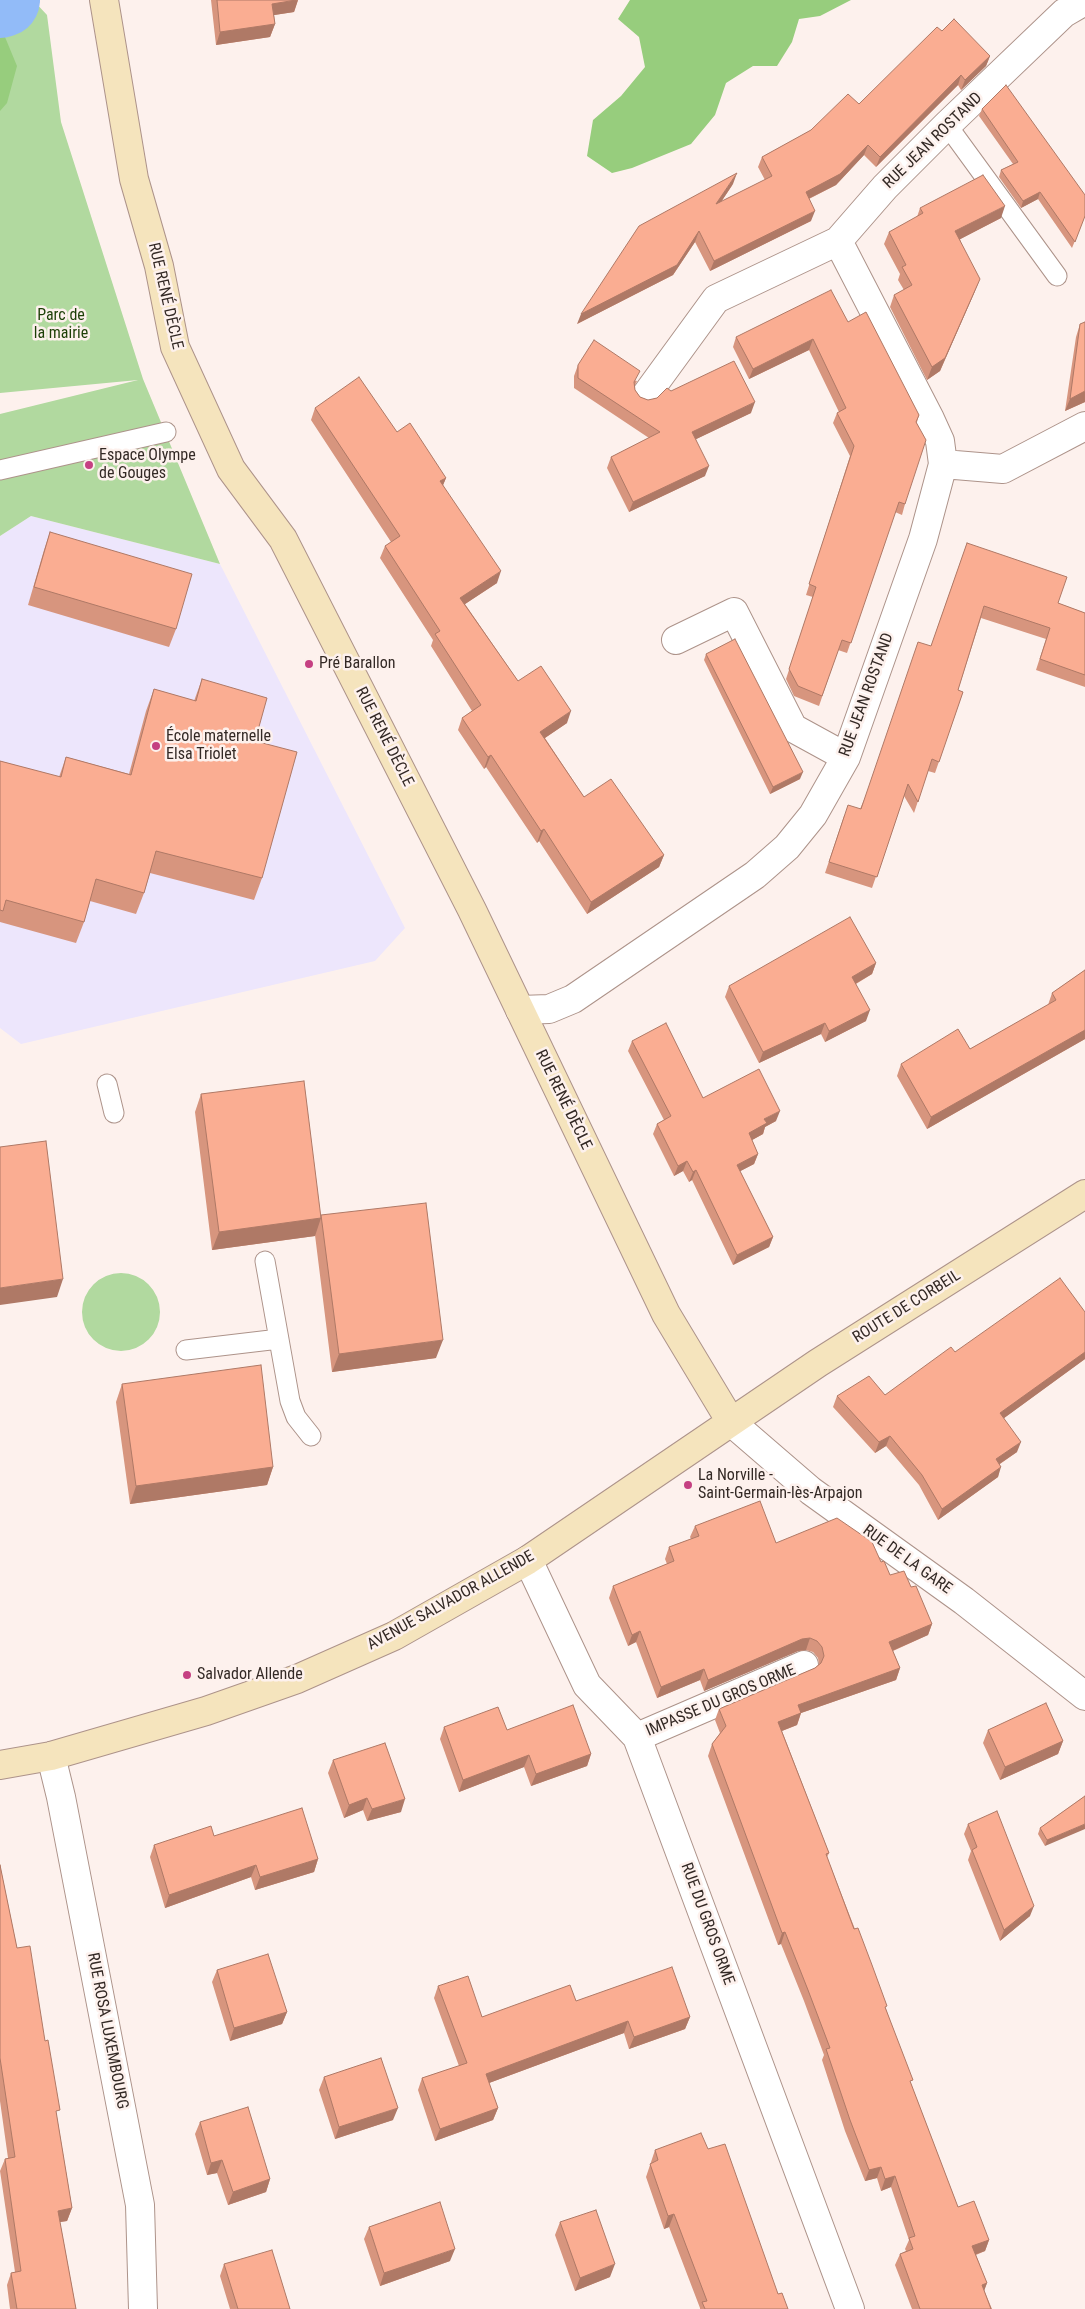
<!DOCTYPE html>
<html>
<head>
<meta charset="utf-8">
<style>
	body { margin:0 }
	canvas { display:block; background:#fdf1ed }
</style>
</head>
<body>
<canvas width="1085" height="2309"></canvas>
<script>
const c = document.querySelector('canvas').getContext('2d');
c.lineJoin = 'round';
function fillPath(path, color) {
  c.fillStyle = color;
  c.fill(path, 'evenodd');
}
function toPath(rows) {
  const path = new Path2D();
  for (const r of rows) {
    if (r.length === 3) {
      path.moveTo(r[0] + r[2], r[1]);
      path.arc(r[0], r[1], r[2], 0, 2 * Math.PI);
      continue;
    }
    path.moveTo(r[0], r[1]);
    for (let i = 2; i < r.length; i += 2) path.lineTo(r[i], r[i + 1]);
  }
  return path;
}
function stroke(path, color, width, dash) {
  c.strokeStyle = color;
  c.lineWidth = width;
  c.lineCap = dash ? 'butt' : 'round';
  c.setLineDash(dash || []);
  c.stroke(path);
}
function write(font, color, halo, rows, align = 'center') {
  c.font = font + ' "Roboto Condensed",sans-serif';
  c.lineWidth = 5;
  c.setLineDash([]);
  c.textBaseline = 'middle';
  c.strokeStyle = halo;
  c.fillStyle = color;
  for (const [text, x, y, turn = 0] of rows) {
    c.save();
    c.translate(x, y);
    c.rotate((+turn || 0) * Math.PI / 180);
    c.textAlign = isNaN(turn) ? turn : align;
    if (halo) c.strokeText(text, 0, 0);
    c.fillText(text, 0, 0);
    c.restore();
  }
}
const education = toPath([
	[31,516,220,564,405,928,375,961,21,1044,0,1028,0,536]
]);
const green = toPath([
	[0,0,33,0,47,15,61,122,143,379,220,564,31,516,0,536,0,414,138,380,0,393],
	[121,1312,39]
]);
const forest = toPath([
	[630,0,851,0,820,16,799,19,792,42,777,66,753,66,726,83,715,115,691,144,632,168,612,173,587,156,593,120,621,96,645,67,639,37,618,19],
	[0,25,17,66,7,103,0,111]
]);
const river = toPath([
	[0,1,3,0]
]);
const lane = toPath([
	[947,125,1057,276],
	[0,470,166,432],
	[107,1084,114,1113],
	[265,1261,290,1401,296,1417,311,1436],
	[186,1350,279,1339]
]);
const street = toPath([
	[646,395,716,299,838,241,885,187,947,125,1064,13,1085,1],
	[943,464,1003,469,1085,426],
	[676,640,734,612,793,728,846,757],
	[520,1010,549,1009,573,999,755,875,787,847,813,815,846,757,923,539,943,464,940,441,930,419,838,241],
	[731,1422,811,1491,964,1601,1085,1696],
	[528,1560,587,1685,637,1737,850,2309],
	[637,1737,804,1665],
	[51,1756,61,1797,140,2205,143,2309]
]);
const secondary = toPath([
	[104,0,134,179,159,266,175,347,231,469,283,539,472,910,666,1314,731,1422],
	[0,1765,51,1756,206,1711,297,1679,394,1636,528,1560,818,1363,1085,1194]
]);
const wall = toPath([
	[211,0,298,0,294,12,274,15,275,24,270,37,216,45],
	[942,31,990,56,986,66,961,90,958,85,876,167,864,155,836,185,809,199,811,221,710,271,695,242,673,275,577,324,733,184,721,202,765,180,758,167,762,157,859,104],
	[982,109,1085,216,1072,248,1038,199,1021,208,999,177,1001,170,1013,164,979,116],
	[920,208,1001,218,960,239,975,291,940,371,927,380,890,307,894,295,904,290,898,280,900,274,884,244,889,232,917,217],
	[848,322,919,415,917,422,905,504,902,515,895,512,847,653,838,650,819,706,794,696,786,679,813,597,806,595,850,456,833,423,837,413,839,412,809,350,749,379,733,347,736,337],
	[1080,324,1085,402,1065,411,1076,337],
	[578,365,637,381,635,385,635,390,640,397,648,400,657,398,671,391,751,413,696,439,705,476,629,512,607,468,611,457,649,438,574,388,574,376],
	[315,408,397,432,446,478,443,485,497,583,465,604,518,681,567,723,545,738,584,797,664,855,659,867,587,914,539,841,537,843,486,767,484,769,458,730,462,718,472,711,431,646,433,640,380,558,385,546,391,542,311,420],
	[50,532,176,629,169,647,28,605,44,550],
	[967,543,1058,603,1085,613,1085,687,1036,670,1046,639,981,618,958,690,963,692,935,773,928,771,914,813,904,796,872,888,825,873,844,816,860,809,931,646],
	[706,654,800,779,770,794,704,660],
	[202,679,255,741,262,878,254,900,150,873,144,893,136,914,90,901,84,922,76,943,0,922,0,761,59,777,66,757,129,774,146,711,154,689,194,701],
	[876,963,872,974,856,984,866,1021,825,1042,821,1034,759,1063,725,997,729,986],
	[1085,970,1085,1039,927,1129,897,1076,901,1064,970,1049,1048,1005,1052,993],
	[632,1041,703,1098,776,1121,765,1127,763,1134,752,1140,758,1154,754,1164,740,1171,773,1237,769,1247,733,1265,692,1180,689,1182,683,1171,674,1176,653,1134,657,1124,664,1120,628,1051],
	[201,1094,321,1216,436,1358,332,1372,315,1235,315,1236,212,1250,195,1112],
	[1085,1312,1085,1359,1004,1418,1017,1452,1000,1464,998,1477,938,1520,919,1485,886,1446,875,1453,833,1407,837,1396,885,1395,955,1352],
	[122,1384,273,1467,267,1485,130,1504,116,1402],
	[695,1526,776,1543,881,1562,890,1575,911,1587,932,1624,928,1635,893,1651,900,1668,896,1680,801,1713,797,1725,782,1731,829,1853,827,1857,886,2009,911,2084,958,2207,989,2240,985,2251,976,2255,987,2283,984,2290,992,2309,912,2309,895,2265,900,2254,906,2251,905,2249,909,2240,891,2187,881,2191,877,2178,865,2181,845,2131,822,2060,824,2055,804,2001,781,1944,778,1945,708,1756,712,1744,720,1733,715,1720,719,1709,815,1668,819,1664,818,1658,813,1652,806,1650,798,1651,704,1691,700,1680,657,1698,636,1642,628,1646,609,1598,613,1586,667,1564,665,1559,669,1547,691,1539,690,1537],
	[444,1727,507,1730,591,1754,587,1766,531,1786,524,1767,459,1792,440,1739],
	[988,1730,1063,1741,1058,1754,1000,1780,983,1743],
	[333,1760,401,1812,367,1821,363,1810,344,1818,328,1773],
	[1085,1796,1045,1846,1038,1834,1040,1828],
	[968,1824,1030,1916,1000,1941,968,1860,971,1851,964,1834],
	[214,1836,318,1859,314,1872,255,1890,251,1877,165,1908,150,1857,154,1845],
	[0,1865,17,1948,57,2117,72,2208,67,2221,60,2222,76,2309,10,2309,7,2285,11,2273,15,2272,0,2171,5,2159,8,2158,0,2101],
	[217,1970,287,2012,282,2024,230,2041,212,1982],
	[438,1986,482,2017,576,2001,690,2017,685,2029,629,2049,624,2033,489,2083,498,2108,493,2120,435,2141,418,2090,422,2078,459,2066,434,1998],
	[324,2077,393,2120,335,2139,319,2090],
	[200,2122,270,2179,266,2192,228,2205,217,2173,207,2175,195,2134],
	[655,2150,778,2294,788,2309,700,2309,700,2308,669,2227,664,2229,646,2177],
	[560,2222,610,2277,575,2291,555,2235],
	[369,2227,450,2261,380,2286,364,2239],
	[224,2264,290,2309,230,2309,220,2276]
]);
const shadedWall = toPath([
	[298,0,294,12,268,16,272,4],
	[275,24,270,37,216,45,220,32],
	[990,56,986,66,961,90,965,80],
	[961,75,958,85,876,167,880,157],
	[868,145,864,155,836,185,802,202,806,192],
	[737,173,733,184,713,214,716,204],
	[1040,192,1038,199,1021,208,1023,201],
	[1005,206,1001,218,951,244,955,231],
	[815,211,811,221,710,271,714,261],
	[699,231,695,242,673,275,577,324,581,314],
	[980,279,975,291,940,371,927,380,932,367],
	[813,339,809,350,749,379,753,369],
	[1085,391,1085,402,1065,411,1070,399],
	[755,402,751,413,688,443,692,432],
	[709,466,705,476,629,512,633,502],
	[446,478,441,490,440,481],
	[501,571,497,583,456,610,460,598],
	[571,711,567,723,536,744,540,732],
	[491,755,486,767,484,769,488,757],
	[803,772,800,779,770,794,773,787],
	[544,829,539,841,537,843,541,831],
	[664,855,659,867,587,914,591,902],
	[876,963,872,974,848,988,852,977],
	[870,1010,866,1021,825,1042,829,1031],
	[825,1023,821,1034,759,1063,763,1052],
	[1085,1030,1085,1039,927,1129,931,1117],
	[780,1111,776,1121,765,1127,763,1134,745,1144,749,1133,764,1119],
	[758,1154,754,1164,733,1175,737,1165],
	[687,1161,683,1171,674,1176,678,1166],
	[696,1170,692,1180,689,1182,693,1172],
	[321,1218,315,1236,212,1250,219,1232],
	[773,1237,769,1247,733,1265,737,1255],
	[63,1279,57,1297,0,1305,0,1288],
	[443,1340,436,1358,332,1372,339,1354],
	[1085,1352,1085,1359,996,1424,1000,1413],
	[890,1436,886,1446,875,1453,879,1442],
	[1021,1442,1017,1452,992,1469,996,1459],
	[273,1467,267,1485,130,1504,136,1486],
	[1001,1467,998,1477,938,1520,942,1509],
	[932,1624,928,1635,885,1654,889,1642],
	[640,1631,636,1642,628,1646,632,1635],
	[810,1638,806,1650,798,1651,704,1691,708,1680,802,1639],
	[900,1668,896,1680,801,1713,797,1725,774,1734,778,1722,798,1705],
	[704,1669,700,1680,657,1698,661,1687],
	[1063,1741,1058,1754,1000,1780,1005,1767],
	[591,1754,587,1766,531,1786,536,1774],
	[529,1755,524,1767,459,1792,463,1780],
	[367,1798,363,1810,344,1818,349,1805],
	[405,1799,401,1812,367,1821,372,1809],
	[1085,1824,1085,1829,1045,1846,1047,1840],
	[318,1859,314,1872,255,1890,260,1877],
	[256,1865,251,1877,165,1908,169,1895],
	[1034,1906,1030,1916,1000,1941,1004,1930],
	[785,1932,781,1944,778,1945,782,1933],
	[287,2012,282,2024,230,2041,234,2028],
	[690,2017,685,2029,629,2049,634,2037],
	[628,2021,624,2033,481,2086,486,2074],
	[398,2108,393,2120,335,2139,339,2127],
	[498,2108,493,2120,435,2141,440,2129],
	[222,2160,217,2173,207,2175,211,2163],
	[881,2167,877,2178,865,2181,869,2170],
	[895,2176,891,2187,881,2191,885,2179],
	[270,2179,266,2192,228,2205,233,2192],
	[72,2208,67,2221,53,2223,58,2211],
	[674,2214,669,2227,664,2229,668,2216],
	[989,2240,985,2251,968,2257,972,2246],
	[455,2249,450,2261,380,2286,384,2273],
	[615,2264,610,2277,575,2291,580,2278],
	[987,2283,983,2294,982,2285]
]);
const building = toPath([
	[217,0,296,0,272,4,275,24,220,32,217,0],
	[954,19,990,56,965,80,961,75,880,157,868,145,840,174,806,192,815,211,714,261,699,231,677,265,581,314,639,226,737,173,716,204,772,176,762,157,811,130,848,94,859,104,937,27,942,31,954,19],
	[1006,85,1085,195,1085,216,1075,242,1040,192,1023,201,1001,170,1018,162,982,109,1006,85],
	[983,175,1005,206,955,231,980,279,945,358,932,367,894,295,912,285,902,267,906,265,889,232,923,213,920,208,983,175],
	[831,290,848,322,866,312,919,415,916,422,926,440,905,504,899,502,851,643,842,640,822,696,798,686,789,669,816,587,809,584,854,446,837,413,846,408,813,339,753,369,736,337,831,290],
	[1085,322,1085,391,1070,399,1080,324,1085,322],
	[594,340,640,371,634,382,635,390,640,397,648,400,657,398,667,388,671,391,734,361,755,402,692,432,709,466,633,502,611,457,660,432,578,378,578,365,594,340],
	[359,377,397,432,410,423,446,478,440,481,501,571,460,598,518,681,541,666,571,711,540,732,584,797,611,779,664,855,591,902,544,829,541,831,491,755,488,757,462,718,481,705,435,634,440,631,385,546,400,536,315,408,359,377],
	[50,532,192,574,176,629,34,587,50,532],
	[967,543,1067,577,1058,603,1085,613,1085,675,1040,659,1050,628,984,606,958,690,963,692,939,762,932,759,918,802,908,784,877,877,829,862,848,805,861,809,918,642,931,646,967,543],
	[735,639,803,772,773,787,706,654,735,639],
	[202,679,267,698,255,741,297,752,262,878,156,851,144,893,96,879,84,922,6,900,3,911,0,910,0,761,61,777,66,757,131,775,154,689,196,701,202,679],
	[850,917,876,963,852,977,870,1010,829,1031,825,1023,763,1052,729,986,850,917],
	[1085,970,1085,1030,931,1117,901,1064,958,1029,970,1049,1056,1000,1052,993,1085,970],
	[666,1023,703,1098,759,1069,780,1111,764,1119,767,1123,749,1133,758,1154,737,1165,773,1237,737,1255,696,1170,693,1172,687,1161,678,1166,657,1124,671,1116,632,1041,666,1023],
	[304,1081,321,1218,219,1232,201,1094,304,1081],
	[46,1141,63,1279,0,1288,0,1147,46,1141],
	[426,1203,443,1340,339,1354,321,1215,426,1203],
	[1060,1278,1085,1312,1085,1352,1000,1413,1021,1442,996,1459,1001,1467,942,1509,922,1475,890,1436,879,1442,837,1396,869,1376,885,1395,951,1347,955,1352,1060,1278],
	[261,1365,273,1467,136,1486,122,1384,261,1365],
	[760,1501,776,1543,837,1518,872,1542,881,1562,884,1561,890,1575,904,1571,911,1587,916,1586,932,1624,889,1642,900,1668,798,1705,801,1713,778,1722,829,1853,826,1854,854,1929,858,1928,872,1965,887,2006,885,2007,913,2080,910,2081,958,2207,974,2201,989,2240,972,2246,987,2283,982,2285,991,2309,920,2309,900,2254,913,2249,909,2238,915,2236,895,2176,885,2179,881,2167,869,2170,850,2120,826,2049,830,2048,808,1990,785,1932,782,1933,712,1744,726,1726,719,1709,815,1668,821,1663,824,1656,822,1647,817,1641,810,1638,802,1639,708,1680,704,1669,661,1687,640,1631,632,1635,613,1586,674,1561,669,1547,699,1536,695,1526,760,1501],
	[1046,1703,1063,1741,1005,1767,988,1730,1046,1703],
	[573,1705,591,1754,536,1774,529,1755,463,1780,444,1727,498,1707,507,1730,573,1705],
	[385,1743,405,1799,372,1809,367,1798,349,1805,333,1760,385,1743],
	[1085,1796,1085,1824,1047,1840,1040,1828,1085,1796],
	[302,1808,318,1859,260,1877,256,1865,169,1895,154,1845,211,1826,214,1836,302,1808],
	[997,1811,1034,1906,1004,1930,972,1850,977,1847,968,1824,997,1811],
	[0,1865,17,1948,30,1946,45,2041,48,2040,60,2110,56,2111,72,2208,58,2211,76,2309,17,2309,11,2273,21,2271,5,2159,15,2157,0,2058,0,1865],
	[268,1954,287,2012,234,2028,217,1970,268,1954],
	[672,1967,690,2017,634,2037,628,2021,486,2074,498,2108,440,2129,422,2078,467,2063,438,1986,468,1976,482,2017,570,1985,576,2001,672,1967],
	[381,2058,398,2108,339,2127,324,2077,381,2058],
	[248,2107,270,2179,233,2192,222,2160,211,2163,200,2122,248,2107],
	[701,2133,708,2149,725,2144,778,2294,782,2293,788,2309,705,2309,702,2302,707,2301,674,2214,668,2216,650,2164,658,2160,655,2150,701,2133],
	[440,2202,455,2249,384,2273,369,2227,440,2202],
	[596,2210,615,2264,580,2278,560,2222,596,2210],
	[272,2250,290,2309,238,2309,224,2264,272,2250]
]);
const markers = [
	[89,465,5,"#c54082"],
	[309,664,5,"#c54082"],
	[156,746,5,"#c54082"],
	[688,1485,5,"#c54082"],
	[187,1675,5,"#c54082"]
];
const streetNames = [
	["RUE JEAN ROSTAND",933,141,-44],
	["RUE RENÉ DÈCLE",165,296,77],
	["RUE JEAN ROSTAND",867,695,-70],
	["RUE RENÉ DÈCLE",384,737,63],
	["RUE RENÉ DÈCLE",563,1100,64],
	["ROUTE DE CORBEIL",907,1307,-32],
	["RUE DE LA GARE",907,1560,36],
	["AVENUE SALVADOR ALLENDE",451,1601,-29],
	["IMPASSE DU GROS ORME",721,1701,-23],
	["RUE DU GROS ORME",707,1924,70],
	["RUE ROSA LUXEMBOURG",107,2031,79]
];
const parkNames = [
	["Parc de",61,316],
	["la mairie",61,334]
];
const poiNames = [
	["Espace Olympe",99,456],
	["de Gouges",99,474],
	["Pré Barallon",319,664],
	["École maternelle",166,737],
	["Elsa Triolet",166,755],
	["La Norville -",698,1476],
	["Saint-Germain-lès-Arpajon",698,1494],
	["Salvador Allende",197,1675]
];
fillPath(education, '#ede6fc');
fillPath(green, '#b1d99f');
fillPath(forest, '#97cd7d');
stroke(river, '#92bbf8', 74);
stroke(lane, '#ad938a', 21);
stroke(street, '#ad938a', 30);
stroke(secondary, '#ad938a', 30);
stroke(lane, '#fff', 19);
stroke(street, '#fff', 28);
stroke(secondary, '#f5e4bd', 28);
fillPath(wall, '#d7957e');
fillPath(shadedWall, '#af7966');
fillPath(building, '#faad92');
stroke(building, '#af7966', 1);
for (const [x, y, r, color] of markers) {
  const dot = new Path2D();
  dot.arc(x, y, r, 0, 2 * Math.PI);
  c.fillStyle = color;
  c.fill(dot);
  stroke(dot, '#fdf1ed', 2);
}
write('16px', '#332925', '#fdf1ed', streetNames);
write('16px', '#1c3f06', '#fdf1ed', parkNames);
write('16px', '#332925', '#fdf1ed', poiNames, 'left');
</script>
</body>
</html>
